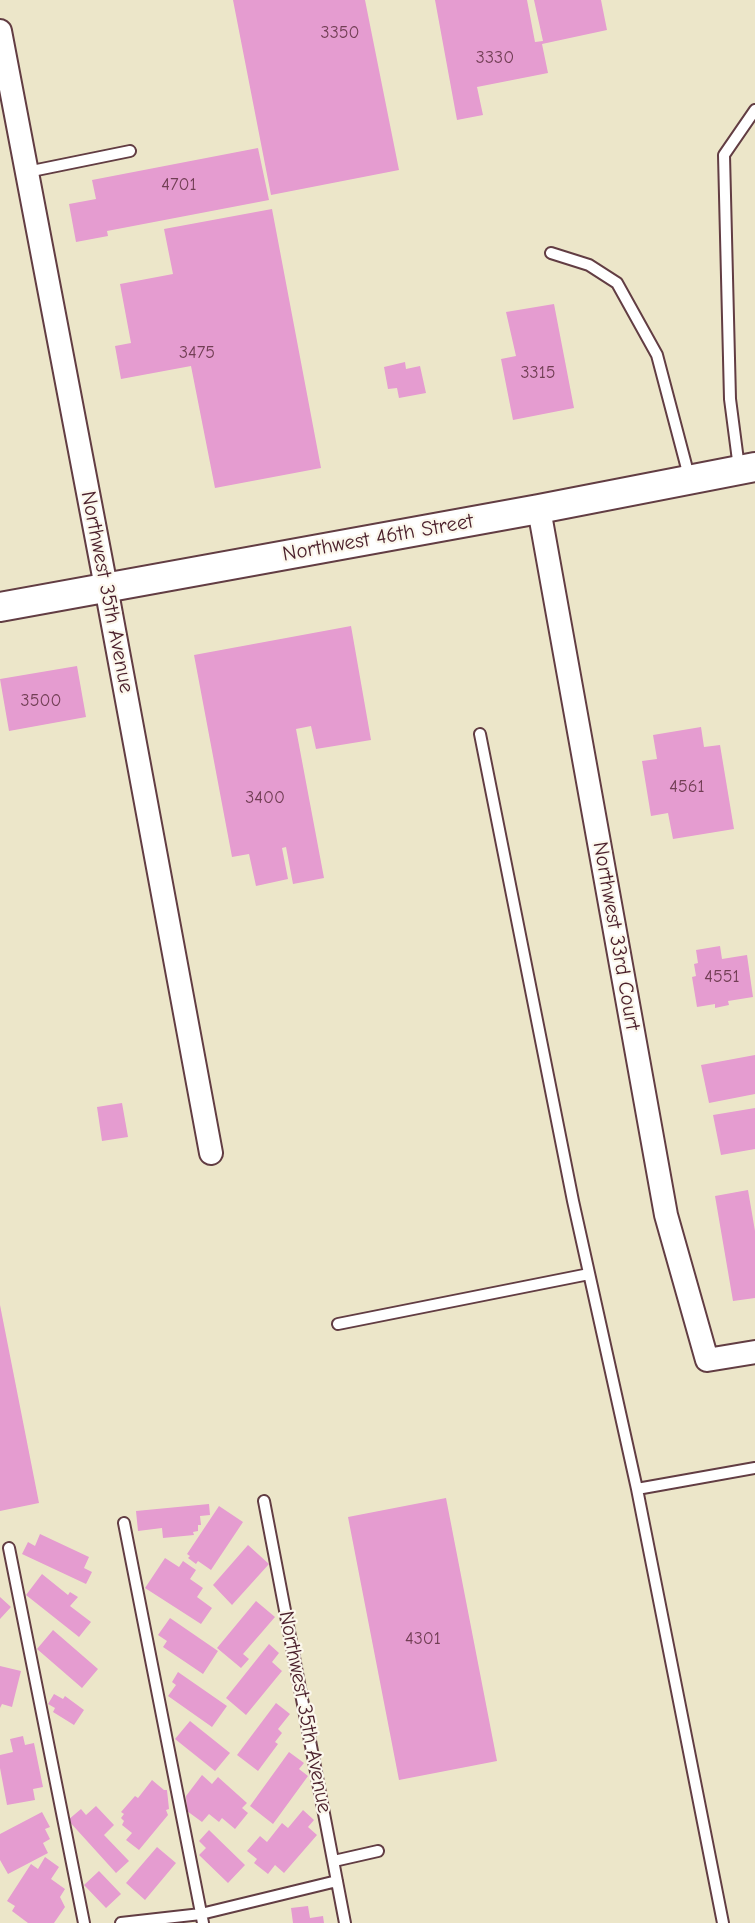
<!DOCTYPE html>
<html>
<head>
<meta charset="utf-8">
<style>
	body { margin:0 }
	canvas { display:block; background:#ece6c9 }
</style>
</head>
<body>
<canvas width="755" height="1923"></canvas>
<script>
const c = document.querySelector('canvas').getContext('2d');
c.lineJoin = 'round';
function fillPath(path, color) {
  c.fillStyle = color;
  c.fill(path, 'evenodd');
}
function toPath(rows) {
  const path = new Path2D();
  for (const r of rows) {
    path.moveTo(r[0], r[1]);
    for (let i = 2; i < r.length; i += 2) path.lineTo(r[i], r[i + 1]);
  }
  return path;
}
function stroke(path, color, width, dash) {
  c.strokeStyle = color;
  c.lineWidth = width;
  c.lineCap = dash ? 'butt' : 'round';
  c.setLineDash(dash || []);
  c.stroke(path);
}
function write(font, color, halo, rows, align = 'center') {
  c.font = font + ' "Comic Neue",sans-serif';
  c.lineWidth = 4.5;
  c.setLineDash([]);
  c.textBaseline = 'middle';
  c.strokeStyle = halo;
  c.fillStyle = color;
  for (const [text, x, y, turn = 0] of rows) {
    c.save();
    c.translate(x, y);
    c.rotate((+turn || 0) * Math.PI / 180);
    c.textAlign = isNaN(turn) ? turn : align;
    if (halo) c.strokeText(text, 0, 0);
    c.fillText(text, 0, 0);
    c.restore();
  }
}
const building = toPath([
	[233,0,365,0,399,170,271,195],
	[435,0,527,0,535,42,543,41,534,0,601,0,607,30,542,44,548,73,477,87,483,115,457,120],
	[258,148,269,200,107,231,108,236,76,242,69,204,96,199,92,180],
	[272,209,321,468,215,488,191,366,121,379,115,346,131,343,120,284,173,274,164,229],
	[554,304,574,408,513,420,501,359,516,356,506,312],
	[405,362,406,369,420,366,426,393,399,398,397,388,388,389,384,367],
	[351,626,371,740,316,749,311,726,296,729,324,878,293,884,286,847,282,848,288,879,256,886,249,854,232,857,194,655],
	[77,666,86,717,9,731,0,679],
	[701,727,704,747,720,745,734,829,673,839,668,813,651,816,642,761,657,759,653,735],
	[720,946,722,959,747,955,753,997,728,1001,729,1005,715,1008,715,1004,697,1007,692,977,696,976,694,964,698,963,696,950],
	[755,1055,755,1094,709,1103,701,1065],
	[122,1103,128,1137,102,1141,97,1107],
	[755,1108,755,1149,721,1155,713,1115],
	[748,1190,755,1231,755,1298,733,1301,715,1196],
	[0,1305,39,1503,0,1511],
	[446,1498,497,1761,399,1780,348,1517],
	[209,1504,210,1515,200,1516,201,1525,198,1525,198,1531,193,1532,194,1535,163,1538,162,1528,138,1531,136,1511],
	[219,1506,243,1522,211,1570,198,1561,196,1564,188,1558,190,1556,187,1554],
	[40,1534,89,1557,84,1568,92,1572,86,1584,22,1554,28,1542,35,1546],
	[248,1545,269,1564,232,1605,213,1585],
	[165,1558,179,1567,183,1561,196,1570,190,1579,203,1588,197,1597,212,1608,201,1624,145,1588],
	[42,1574,68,1595,70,1592,78,1597,70,1606,91,1622,79,1637,26,1595],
	[0,1597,11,1607,0,1619],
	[256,1601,275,1617,243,1654,249,1659,241,1668,217,1648],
	[170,1618,218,1651,203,1674,163,1647,167,1641,158,1635],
	[53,1630,98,1669,82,1688,37,1649],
	[269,1644,279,1653,272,1662,282,1671,246,1715,226,1698],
	[0,1666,21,1671,12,1707,2,1704,0,1708],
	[178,1672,227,1706,212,1727,168,1696,176,1685,172,1682],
	[54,1694,63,1699,65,1696,84,1710,74,1725,53,1712,55,1708,48,1704],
	[276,1703,290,1714,278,1729,282,1733,275,1742,278,1744,258,1771,237,1755],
	[190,1721,230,1753,215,1771,175,1739],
	[23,1736,25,1745,34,1743,43,1787,33,1789,35,1800,7,1805,0,1768,0,1755,13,1752,10,1739],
	[289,1752,304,1763,299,1769,308,1776,273,1824,250,1806],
	[202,1775,212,1784,218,1777,247,1803,242,1808,248,1813,235,1829,222,1818,219,1822,209,1814,202,1822,187,1811,186,1796],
	[152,1780,164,1790,167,1790,169,1809,166,1810,168,1815,139,1850,126,1840,132,1833,122,1825,124,1821,121,1818,124,1814,121,1812,135,1796,138,1798],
	[96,1806,114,1825,104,1835,129,1861,116,1873,68,1820,81,1809,86,1815],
	[303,1810,314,1820,308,1827,317,1835,284,1873,275,1865,268,1874,254,1863,257,1859,247,1851,260,1836,267,1842,282,1823,288,1828],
	[42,1812,50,1827,45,1829,50,1839,43,1843,48,1853,8,1874,0,1860,0,1834],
	[209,1830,245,1865,228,1883,199,1855,206,1848,199,1841],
	[157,1847,176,1863,145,1900,126,1883],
	[45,1857,59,1867,51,1879,65,1889,60,1897,65,1907,54,1923,28,1923,12,1911,15,1906,7,1901,31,1864,38,1869],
	[99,1871,121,1894,106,1908,84,1885],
	[308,1906,310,1918,323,1916,324,1923,293,1923,291,1908]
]);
const service = toPath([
	[27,172,130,151],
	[551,253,589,265,617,283,657,355,690,480],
	[739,468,730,399,724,155,755,110],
	[480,734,573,1201,637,1489],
	[338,1324,589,1274],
	[264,1501,345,1923],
	[124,1523,203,1923],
	[9,1548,84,1923],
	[334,1861,378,1851],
	[121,1923,201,1914,337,1881],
	[723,1923,637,1489,755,1468]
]);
const minor = toPath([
	[0,31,106,587,211,1153],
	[539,509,666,1215,707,1360,755,1352]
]);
const tertiary = toPath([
	[0,607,539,509,755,467]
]);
const numberNames = [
	["3350",340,33],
	["3330",495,58],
	["4701",179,185],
	["3475",197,353],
	["3315",538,373],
	["3500",41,701],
	["4561",687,787],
	["3400",265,798],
	["4551",722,977],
	["4301",423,1639]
];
const streetNames = [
	["Northwest 46th Street",378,538,-10],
	["Northwest 35th Avenue",107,592,79],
	["Northwest 33rd Court",616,936,80],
	["Northwest 35th Avenue",305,1712,79]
];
fillPath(building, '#e59cd0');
stroke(service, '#623d43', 14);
stroke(minor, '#623d43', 26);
stroke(tertiary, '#623d43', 32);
stroke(service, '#fff', 10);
stroke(minor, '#fff', 22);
stroke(tertiary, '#fff', 28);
write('18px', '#713e54', null, numberNames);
write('21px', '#4a1f2b', '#fbf7ec', streetNames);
</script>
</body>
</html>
